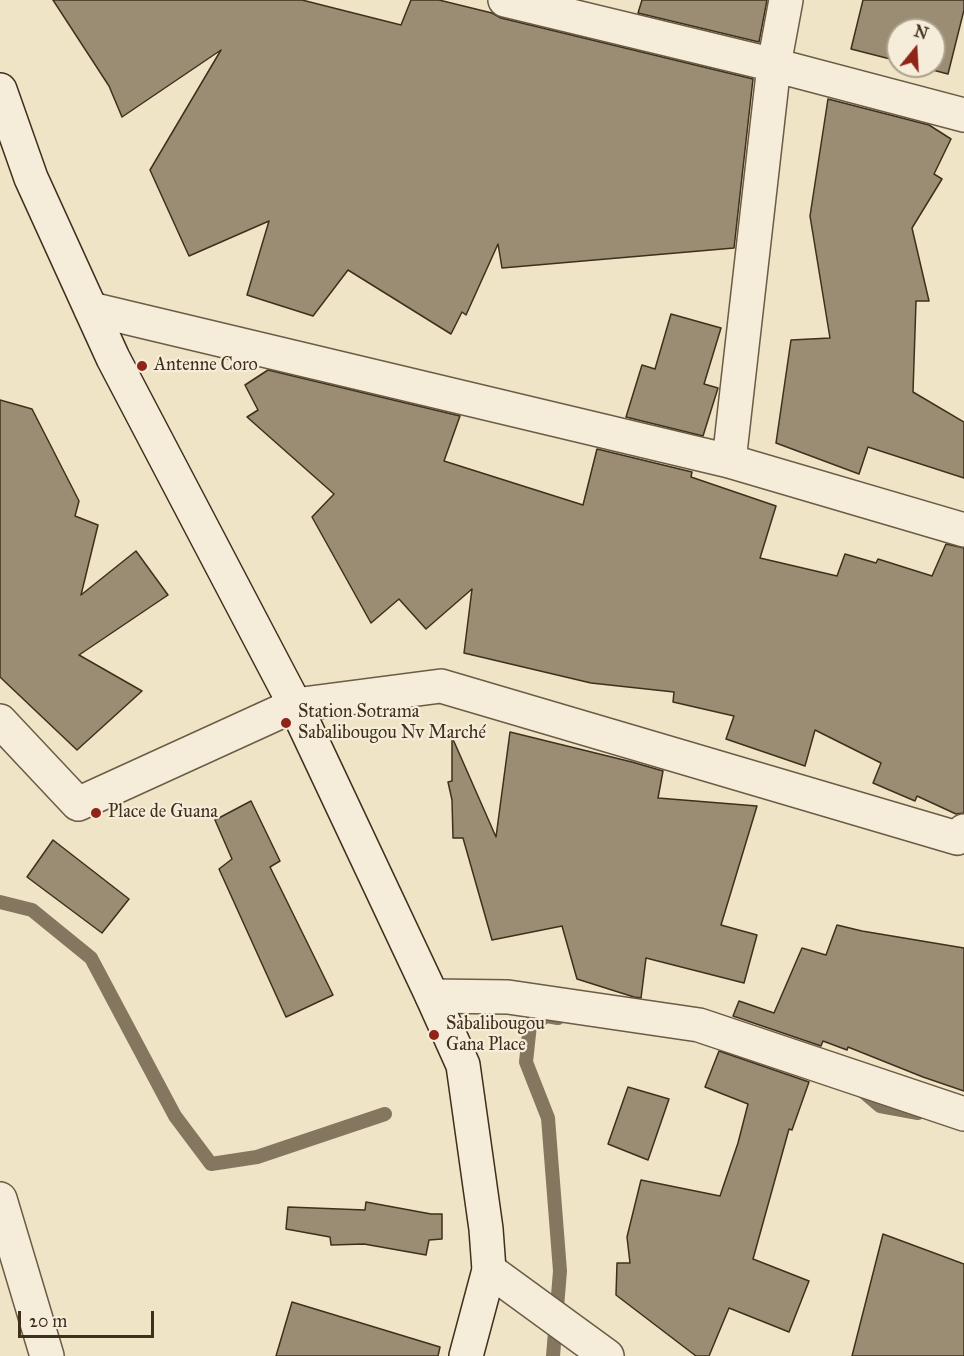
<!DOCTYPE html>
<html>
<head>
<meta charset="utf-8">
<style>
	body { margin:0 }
	#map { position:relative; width:964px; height:1356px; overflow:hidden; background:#efe4c5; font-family:"IM FELL Great Primer",serif }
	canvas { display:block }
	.north { position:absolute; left:886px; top:18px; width:60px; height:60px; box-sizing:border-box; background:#f5edd9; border:2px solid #aca18d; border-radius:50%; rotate:18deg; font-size:16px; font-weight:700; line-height:24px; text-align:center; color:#3f2f1c }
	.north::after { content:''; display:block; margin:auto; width:21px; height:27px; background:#8f2418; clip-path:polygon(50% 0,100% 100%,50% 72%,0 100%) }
	.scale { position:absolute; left:18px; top:1311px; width:136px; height:27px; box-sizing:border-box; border:3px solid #3f2f1c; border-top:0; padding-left:8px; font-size:18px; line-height:21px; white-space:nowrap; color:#3f2f1c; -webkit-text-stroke:4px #f5edd9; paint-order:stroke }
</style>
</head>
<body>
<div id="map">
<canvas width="964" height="1356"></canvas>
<div class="north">N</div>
<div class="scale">20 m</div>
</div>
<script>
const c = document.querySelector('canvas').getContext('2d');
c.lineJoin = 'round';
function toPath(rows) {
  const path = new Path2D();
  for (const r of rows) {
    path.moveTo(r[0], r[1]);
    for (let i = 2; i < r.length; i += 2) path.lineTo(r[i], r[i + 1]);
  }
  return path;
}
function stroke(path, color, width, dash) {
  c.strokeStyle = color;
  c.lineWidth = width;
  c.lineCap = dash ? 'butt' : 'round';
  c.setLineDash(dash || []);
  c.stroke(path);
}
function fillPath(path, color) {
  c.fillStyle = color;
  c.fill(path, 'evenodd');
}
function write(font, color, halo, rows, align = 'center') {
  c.font = font + ' "IM FELL Great Primer",serif';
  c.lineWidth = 4.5;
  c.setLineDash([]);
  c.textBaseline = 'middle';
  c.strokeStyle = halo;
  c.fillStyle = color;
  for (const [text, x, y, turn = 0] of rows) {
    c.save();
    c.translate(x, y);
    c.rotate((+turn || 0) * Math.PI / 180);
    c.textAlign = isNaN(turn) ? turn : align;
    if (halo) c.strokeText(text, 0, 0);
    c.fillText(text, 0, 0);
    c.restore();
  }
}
const stream = toPath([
	[0,902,32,910,91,958,175,1116,211,1164,257,1157,385,1114],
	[860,1089,880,1106,918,1113],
	[553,1356,560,1271,548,1118,526,1062,530,1025,547,1016,558,1018]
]);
const building = toPath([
	[53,0,302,0,401,25,411,0,439,0,492,13,501,18,753,79,734,248,502,268,498,244,466,315,462,312,451,334,348,270,313,316,247,295,269,221,189,256,150,170,221,50,122,117,109,86,53,0],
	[642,0,767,0,759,42,638,13,642,0],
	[863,0,964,0,964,10,948,74,917,66,934,66,934,30,898,30,898,61,851,49,863,0],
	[828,99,929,125,951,139,934,174,942,179,912,228,929,301,916,301,913,392,964,422,964,478,868,447,859,474,776,443,791,340,830,338,810,216,828,99],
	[671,314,721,328,704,384,718,388,703,436,626,417,642,365,655,369,671,314],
	[268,370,460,416,444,461,583,505,597,449,692,472,691,477,776,506,760,558,837,576,845,554,876,563,878,559,932,576,946,544,964,548,964,813,956,814,917,796,915,801,873,783,881,763,815,730,805,766,726,739,734,716,673,702,674,692,591,683,464,653,472,589,426,629,399,599,371,623,312,517,334,494,247,417,258,410,245,385,268,370],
	[0,400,32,409,79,501,75,516,98,525,81,595,136,551,168,595,79,655,142,691,77,750,0,677,0,400],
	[510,732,632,762,663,771,658,798,757,806,721,925,757,935,744,983,646,958,641,998,634,997,577,979,562,926,492,940,463,838,453,838,452,800,448,782,452,781,452,737,496,837,510,732],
	[251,801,280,861,270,867,333,995,286,1017,219,869,232,859,215,820,251,801],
	[53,840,129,899,102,933,27,877,53,840],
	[837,925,862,931,964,948,964,1091,923,1077,848,1047,847,1050,823,1041,821,1046,733,1016,739,1001,774,1013,802,948,826,955,837,925],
	[719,1051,809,1082,792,1130,789,1129,753,1259,809,1281,789,1332,729,1308,709,1356,696,1356,616,1295,617,1263,630,1263,627,1237,641,1180,720,1196,738,1143,748,1104,705,1087,719,1051],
	[628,1087,669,1099,648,1160,608,1144,628,1087],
	[366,1202,431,1214,442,1214,442,1239,429,1240,426,1255,364,1244,331,1245,330,1237,286,1229,288,1207,365,1210,366,1202],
	[883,1234,964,1264,964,1356,852,1356,883,1234],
	[292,1302,440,1347,438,1356,276,1356,292,1302]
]);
const minor = toPath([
	[505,0,774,65,964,115],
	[91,309,729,461,964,530],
	[729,461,774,65,786,0],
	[0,721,78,804,295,705,441,686,957,838,964,831],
	[432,996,508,997,699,1025,964,1114],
	[0,1199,47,1356],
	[489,1270,607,1356]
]);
const secondary = toPath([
	[0,90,31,178,113,358,295,705,432,996,463,1065,486,1229,489,1270,466,1356]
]);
const markers = [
	[142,366,6,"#8f2418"],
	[286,723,6,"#8f2418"],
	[96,813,6,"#8f2418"],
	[434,1035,6,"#8f2418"]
];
const poiNames = [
	["Antenne Coro",154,366],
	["Station Sotrama",298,713],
	["Sabalibougou Nv Marché",298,734],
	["Place de Guana",108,813],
	["Sabalibougou",446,1025],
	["Gana Place",446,1046]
];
stroke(stream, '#85765f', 14);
fillPath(building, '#9b8d74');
stroke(building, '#3f2f1c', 1.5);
stroke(minor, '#6b5c46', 36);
stroke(secondary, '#3f2f1c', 36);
stroke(minor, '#f5edd9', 33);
stroke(secondary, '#f5edd9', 33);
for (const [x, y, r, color] of markers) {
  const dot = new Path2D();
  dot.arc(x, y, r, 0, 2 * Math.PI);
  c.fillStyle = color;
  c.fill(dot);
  stroke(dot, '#f5edd9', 2);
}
write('18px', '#3f2f1c', '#f5edd9', poiNames, 'left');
</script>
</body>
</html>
